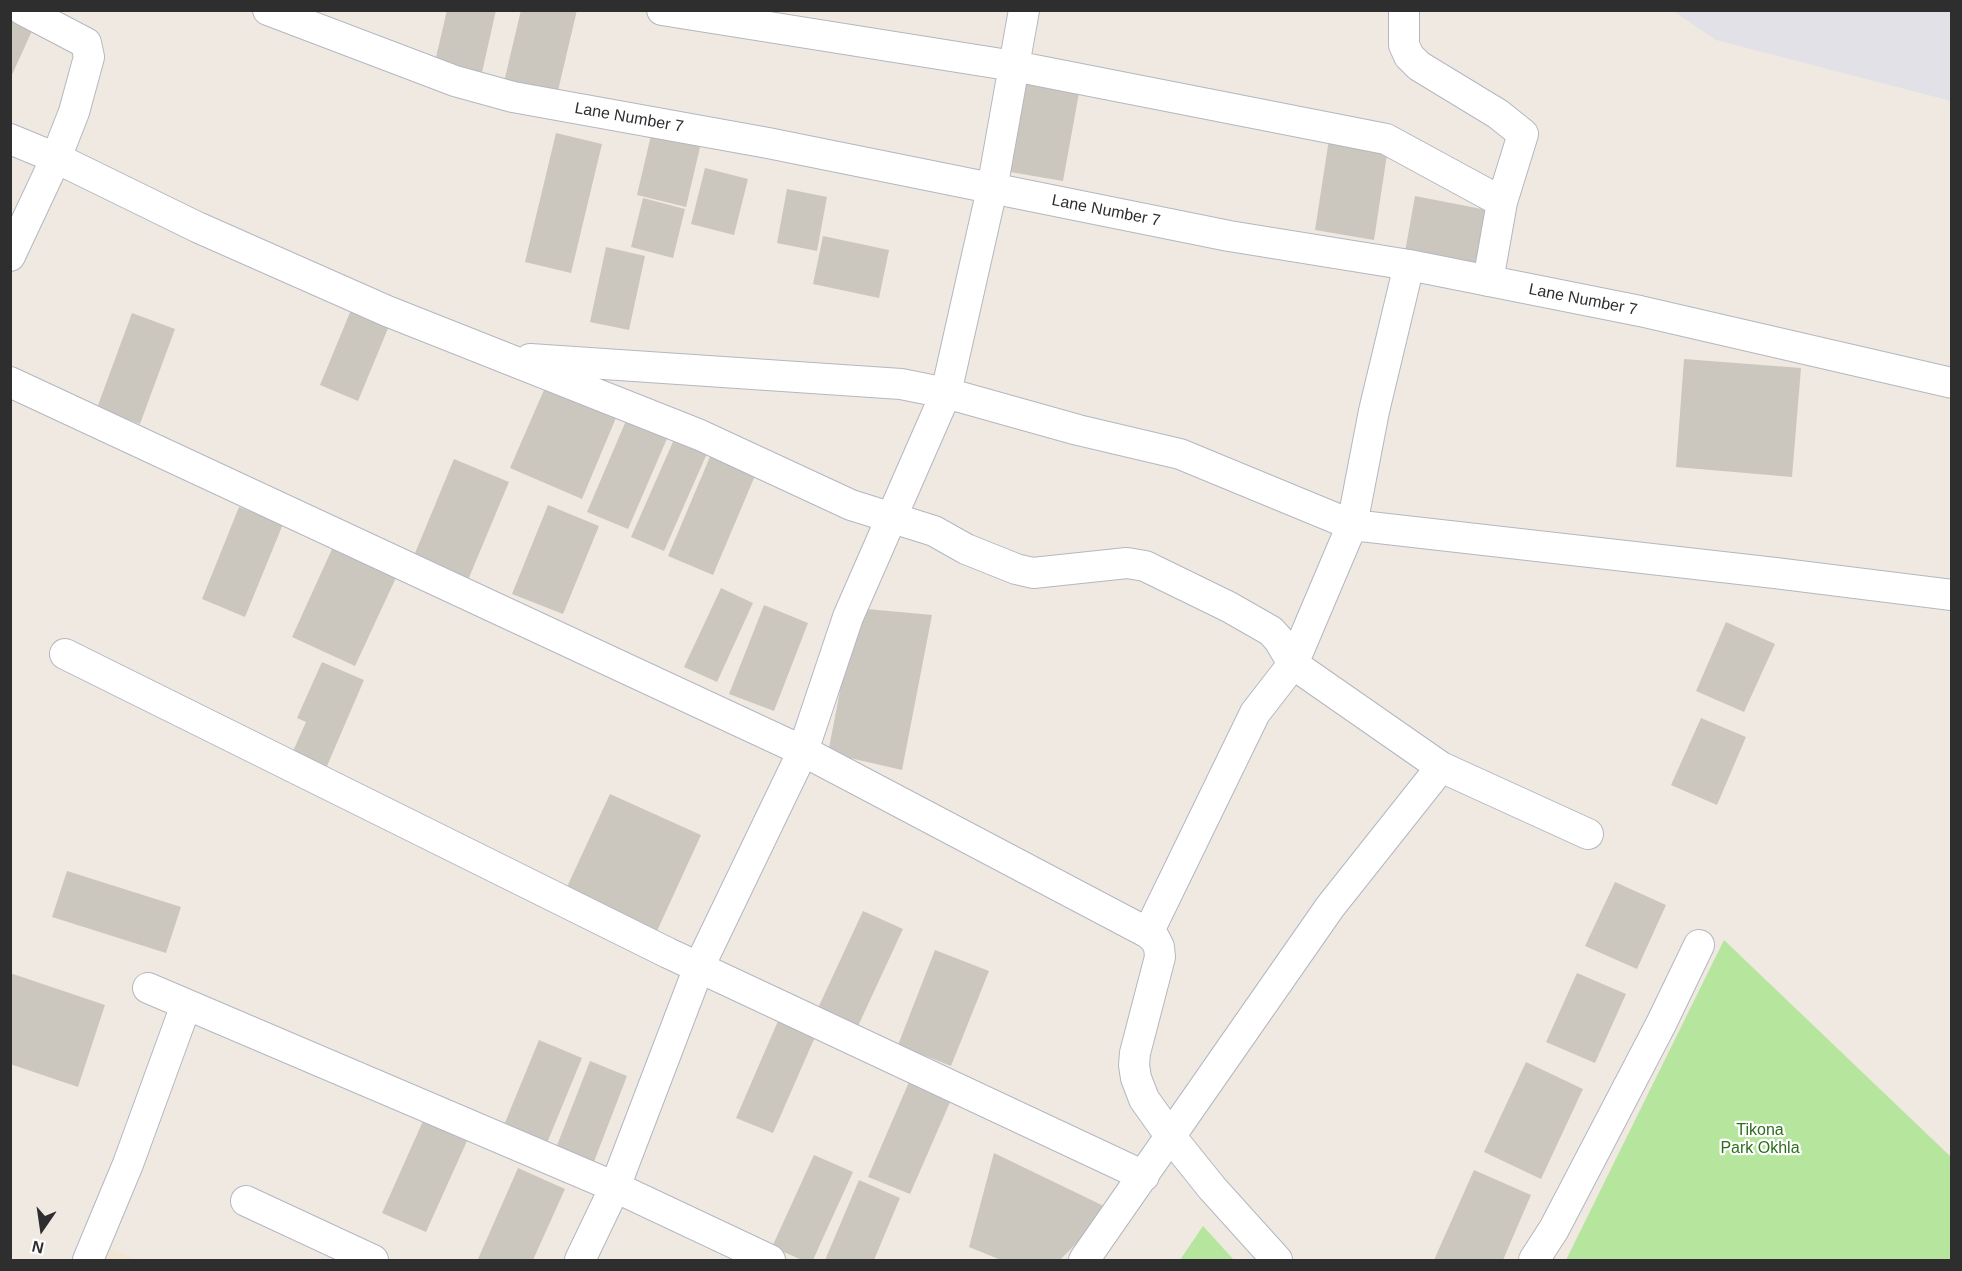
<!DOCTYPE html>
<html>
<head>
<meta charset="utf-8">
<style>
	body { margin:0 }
	#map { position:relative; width:1962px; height:1271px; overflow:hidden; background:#efe9e1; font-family:Helvetica,sans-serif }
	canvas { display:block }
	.frame { position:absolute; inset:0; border:12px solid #2e2e2e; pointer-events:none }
	.north { position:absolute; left:12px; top:1199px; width:60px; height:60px; -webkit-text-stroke:4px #fff; paint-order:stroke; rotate:193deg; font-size:16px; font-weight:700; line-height:24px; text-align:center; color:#2e2e2e }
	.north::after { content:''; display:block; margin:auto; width:21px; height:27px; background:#2e2e2e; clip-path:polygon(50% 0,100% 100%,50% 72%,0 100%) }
</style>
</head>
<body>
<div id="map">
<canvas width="1962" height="1271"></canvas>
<div class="frame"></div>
<div class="north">N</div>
</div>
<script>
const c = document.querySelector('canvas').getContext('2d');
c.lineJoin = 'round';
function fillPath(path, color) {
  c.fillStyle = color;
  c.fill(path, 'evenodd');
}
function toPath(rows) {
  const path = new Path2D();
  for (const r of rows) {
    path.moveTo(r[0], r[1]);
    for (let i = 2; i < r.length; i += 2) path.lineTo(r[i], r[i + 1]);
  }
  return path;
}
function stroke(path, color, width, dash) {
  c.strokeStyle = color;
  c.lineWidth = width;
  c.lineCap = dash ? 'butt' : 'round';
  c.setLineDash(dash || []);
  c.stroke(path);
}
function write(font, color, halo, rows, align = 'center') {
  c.font = font + ' Helvetica,sans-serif';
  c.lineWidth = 4.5;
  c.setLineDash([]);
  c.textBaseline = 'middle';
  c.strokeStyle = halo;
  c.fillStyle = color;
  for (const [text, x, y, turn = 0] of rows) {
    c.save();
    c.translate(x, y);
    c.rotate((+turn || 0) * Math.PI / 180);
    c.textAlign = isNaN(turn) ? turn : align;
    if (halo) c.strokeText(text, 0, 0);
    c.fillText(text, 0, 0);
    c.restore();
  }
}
const industrial = toPath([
	[1673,11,1951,11,1951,101,1716,40]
]);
const education = toPath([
	[97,1244,140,1260,91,1260]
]);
const green = toPath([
	[1724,940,1951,1157,1951,1260,1566,1260],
	[1203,1226,1234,1260,1180,1260]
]);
const building = toPath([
	[10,10,37,20,10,79],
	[447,10,496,10,481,77,434,66],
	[521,10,577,10,557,95,504,82],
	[1026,84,1079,93,1063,181,1010,172],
	[652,131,701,143,686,207,637,195],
	[556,133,602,144,571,273,525,262],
	[1329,139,1388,148,1374,240,1315,230],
	[705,168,748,179,734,235,691,224],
	[787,189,827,197,817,251,777,243],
	[1415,196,1497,212,1487,266,1405,252],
	[643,198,685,209,673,258,631,247],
	[823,236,889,250,879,298,813,284],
	[606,247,645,256,629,330,590,322],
	[351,310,389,326,358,401,320,385],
	[132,313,175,329,140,424,97,408],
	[1684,359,1801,368,1792,477,1676,467],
	[547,383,618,413,582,499,510,468],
	[628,416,669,434,628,529,587,512],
	[676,435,709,449,664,551,631,537],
	[712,452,757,471,713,575,668,556],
	[454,459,509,482,468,580,413,558],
	[548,505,599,526,563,614,512,594],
	[239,507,283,524,245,617,202,599],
	[337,538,401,567,355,666,292,637],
	[721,588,753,603,717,682,684,667],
	[764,605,808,623,774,711,729,694],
	[856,608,932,615,902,770,828,753],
	[1726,622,1775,644,1744,712,1696,691],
	[322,662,364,680,324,773,290,758,306,722,297,718],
	[1701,718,1746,737,1717,805,1671,785],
	[610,794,701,835,657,931,566,889],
	[67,871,181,907,166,953,52,917],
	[1615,882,1666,905,1637,969,1585,946],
	[863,911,903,929,858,1026,818,1008],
	[935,950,989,971,951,1066,898,1045],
	[10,973,105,1005,78,1087,10,1064],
	[1577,973,1626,994,1595,1063,1546,1042],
	[778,1021,815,1037,773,1133,736,1118],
	[539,1040,582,1058,547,1143,504,1125],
	[590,1061,627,1076,592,1167,554,1153],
	[1526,1062,1583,1089,1541,1179,1484,1152],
	[909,1082,951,1100,910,1194,868,1177],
	[423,1121,467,1141,426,1232,382,1213],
	[994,1153,1110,1209,1060,1260,1001,1260,969,1247],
	[814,1155,853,1172,813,1260,802,1260,772,1247],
	[518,1168,565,1189,533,1260,481,1260,478,1259],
	[1474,1170,1531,1195,1503,1260,1434,1260],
	[859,1180,900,1198,874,1260,825,1260]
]);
const street = toPath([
	[268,10,455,81,513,97,768,143,1229,236,1409,265,1640,311,1952,383],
	[662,10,1014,66,1386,139,1502,202],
	[1404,10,1404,45,1409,56,1419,66,1498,114,1523,134,1502,202,1488,281],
	[10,139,56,158,197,227,387,311,700,435,851,505,934,531,966,549,1016,569,1033,573,1127,563,1145,566,1229,607,1271,631,1279,640,1293,664,1441,767,1588,834],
	[10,256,56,158,74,112,89,57,86,43,23,10],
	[530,359,901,384,946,393,1078,430,1180,454,1352,525,1775,573,1952,595],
	[10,382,803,751,1148,933,1155,939,1159,947,1160,957,1135,1053,1134,1065,1136,1078,1144,1099,1171,1137,1212,1188,1277,1260],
	[65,654,668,953,1144,1176],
	[1148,933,1255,713,1293,664,1352,525,1374,411,1409,265],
	[148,988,615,1187,770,1260],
	[246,1201,373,1260],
	[88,1260,128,1164,186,1005],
	[580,1260,615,1187,699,967,803,751,848,617,946,393,992,189,1024,10],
	[1084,1260,1330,907,1441,767],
	[1534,1260,1554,1229,1661,1024,1699,945]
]);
const streetNames = [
	["Lane Number 7",629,118,10],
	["Lane Number 7",1106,211,11],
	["Lane Number 7",1583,300,11]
];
const parkNames = [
	["Tikona",1760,1131],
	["Park Okhla",1760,1149]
];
fillPath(industrial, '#e3e1e8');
fillPath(education, '#f0e6d1');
fillPath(green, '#b6e59e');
fillPath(building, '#cbc7bf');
stroke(street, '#b4b7c1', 32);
stroke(street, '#fff', 30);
write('16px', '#2e2e2e', '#fff', streetNames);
write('16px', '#2c6e1b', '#fff', parkNames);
</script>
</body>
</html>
